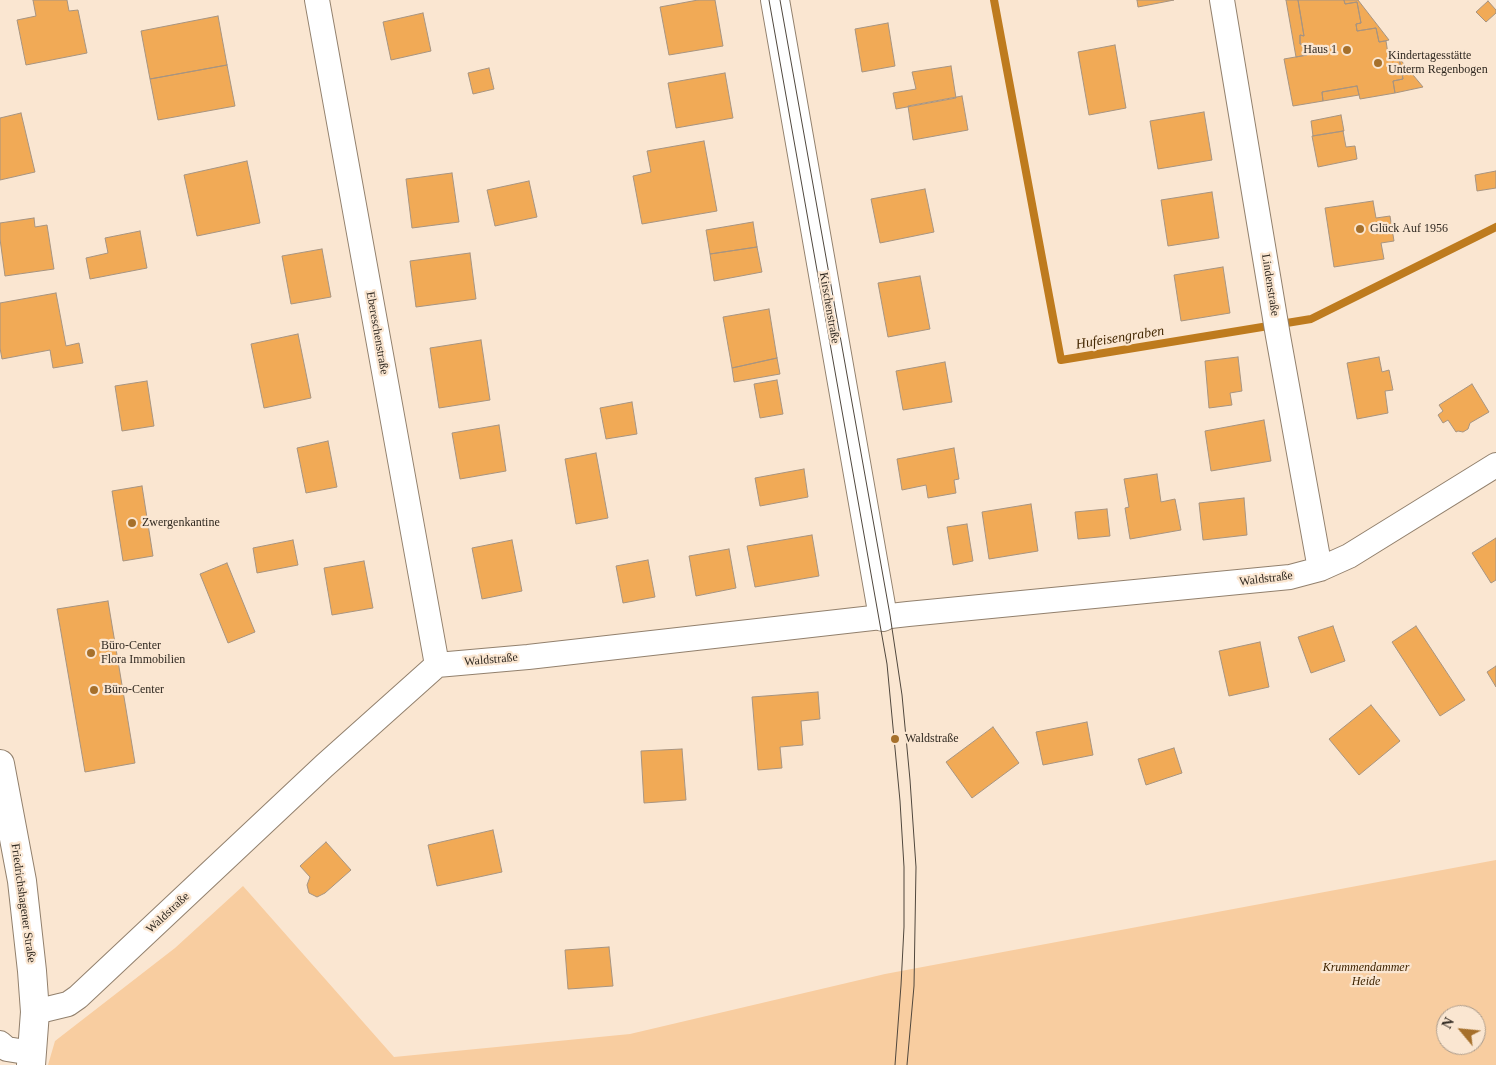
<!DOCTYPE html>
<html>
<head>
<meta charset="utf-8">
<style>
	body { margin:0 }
	#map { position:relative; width:1496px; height:1065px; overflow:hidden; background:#fae6d1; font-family:"Times New Roman",serif }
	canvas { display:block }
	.north { position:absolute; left:1436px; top:1005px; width:50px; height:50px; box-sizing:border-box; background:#fae6d1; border:1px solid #a99a8b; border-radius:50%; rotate:298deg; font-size:14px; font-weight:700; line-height:20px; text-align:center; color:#302921 }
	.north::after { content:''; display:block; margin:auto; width:18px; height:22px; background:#a6702b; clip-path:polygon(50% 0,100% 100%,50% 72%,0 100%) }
</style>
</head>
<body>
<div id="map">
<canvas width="1496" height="1065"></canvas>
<div class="north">N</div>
</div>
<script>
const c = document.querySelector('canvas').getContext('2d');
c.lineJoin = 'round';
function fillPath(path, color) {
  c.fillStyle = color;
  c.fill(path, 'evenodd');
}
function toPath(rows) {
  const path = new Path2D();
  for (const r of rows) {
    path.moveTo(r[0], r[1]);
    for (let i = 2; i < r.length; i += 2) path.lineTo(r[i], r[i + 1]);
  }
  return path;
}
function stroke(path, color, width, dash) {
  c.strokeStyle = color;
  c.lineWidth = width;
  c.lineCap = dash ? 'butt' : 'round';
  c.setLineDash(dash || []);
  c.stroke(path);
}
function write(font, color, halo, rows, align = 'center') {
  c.font = font + ' "Times New Roman",serif';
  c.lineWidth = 4.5;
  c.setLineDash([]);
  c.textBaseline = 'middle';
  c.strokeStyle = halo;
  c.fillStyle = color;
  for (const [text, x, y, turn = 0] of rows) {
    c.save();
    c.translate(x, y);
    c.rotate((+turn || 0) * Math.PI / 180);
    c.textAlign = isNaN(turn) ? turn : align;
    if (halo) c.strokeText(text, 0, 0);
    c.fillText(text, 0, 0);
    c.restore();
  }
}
const green = toPath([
	[1496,860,1496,1065,48,1065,55,1041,175,948,243,886,394,1057,630,1034,885,974],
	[1446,1015,1476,1015,1476,1045,1446,1045]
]);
const stream = toPath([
	[994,0,1061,360,1311,319,1496,227]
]);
const building = toPath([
	[33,0,67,0,69,11,78,10,87,53,26,65,17,20,36,16,33,0],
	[698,0,715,0,723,46,669,55,660,7,698,0],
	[1137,0,1174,0,1138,7,1137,0],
	[1286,0,1298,0,1304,36,1300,35,1300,44,1305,45,1307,55,1296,57,1286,0],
	[1298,0,1344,0,1345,4,1357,2,1361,23,1356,24,1357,31,1376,28,1379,42,1386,41,1389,60,1399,58,1403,79,1393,81,1395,93,1360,99,1357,86,1322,92,1323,101,1293,106,1284,59,1307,55,1305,45,1300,44,1300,35,1304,36,1298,0],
	[1344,0,1358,0,1389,40,1379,42,1376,28,1357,31,1356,24,1361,23,1357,2,1345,4,1344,0],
	[1488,1,1496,10,1496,13,1486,22,1476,12,1488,1],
	[423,13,431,51,391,60,383,22,423,13],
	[218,16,227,65,150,79,141,31,218,16],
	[888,23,895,66,862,72,855,29,888,23],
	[1115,45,1126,108,1089,115,1078,52,1115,45],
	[1399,58,1423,87,1395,93,1393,81,1403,79,1399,58],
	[227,65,235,106,158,120,150,79,227,65],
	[951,66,956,98,896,109,893,93,916,89,912,72,951,66],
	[489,68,494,89,473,94,468,73,489,68],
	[725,73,733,118,676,128,668,83,725,73],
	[1357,86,1359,95,1323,101,1322,92,1357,86],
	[962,96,968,130,913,140,908,106,962,96],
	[1204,112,1212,160,1158,169,1150,121,1204,112],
	[21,113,35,172,0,180,0,118,21,113],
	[1341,115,1344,131,1313,136,1311,121,1341,115],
	[1343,131,1346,147,1355,146,1357,159,1318,167,1312,136,1343,131],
	[704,141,717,211,642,224,633,176,651,172,647,151,704,141],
	[247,161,260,223,197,236,184,175,247,161],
	[1496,171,1496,188,1477,191,1475,175,1496,171],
	[452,173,459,222,412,228,406,179,452,173],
	[529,181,537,217,495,226,487,190,529,181],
	[925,189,934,232,880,243,871,199,925,189],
	[1212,192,1219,238,1168,246,1161,200,1212,192],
	[1373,201,1376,218,1390,216,1394,241,1381,243,1384,259,1334,267,1325,208,1373,201],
	[34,218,35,227,47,225,54,269,5,276,0,239,0,223,34,218],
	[753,222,757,247,710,254,706,230,753,222],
	[140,231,147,268,90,279,86,258,108,253,105,238,140,231],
	[757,247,762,272,714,281,710,254,757,247],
	[322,249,331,297,291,304,282,256,322,249],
	[470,253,476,299,416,307,410,261,470,253],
	[1223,267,1230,313,1181,321,1174,275,1223,267],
	[920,276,930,329,888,337,878,283,920,276],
	[56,293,66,346,79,343,83,363,53,368,50,350,2,359,0,348,0,303,56,293],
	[769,309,777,358,732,368,723,317,769,309],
	[298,334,311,398,264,408,251,344,298,334],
	[481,340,490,400,439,408,430,348,481,340],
	[1238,357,1242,391,1230,393,1232,405,1209,408,1205,361,1238,357],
	[1379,357,1382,372,1389,370,1393,390,1385,391,1388,413,1357,419,1347,363,1379,357],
	[777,358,780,374,734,382,732,368,777,358],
	[945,362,952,402,903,410,896,371,945,362],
	[777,380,783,414,760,418,754,384,777,380],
	[147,381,154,426,122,431,115,386,147,381],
	[1472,384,1489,412,1470,423,1468,429,1463,432,1458,431,1456,432,1448,420,1443,423,1438,415,1443,411,1439,405,1472,384],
	[632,402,637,434,606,439,600,408,632,402],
	[1264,420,1271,461,1211,471,1205,431,1264,420],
	[499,425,506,471,460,479,452,433,499,425],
	[328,441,337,487,306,493,297,448,328,441],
	[954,448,959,479,954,480,956,493,928,498,926,485,902,490,897,459,954,448],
	[596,453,608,518,576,524,565,459,596,453],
	[804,469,808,497,760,506,755,478,804,469],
	[1157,474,1161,502,1175,499,1181,530,1130,539,1125,508,1129,507,1124,479,1157,474],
	[142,486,153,556,123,561,112,491,142,486],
	[1244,498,1247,535,1203,540,1199,503,1244,498],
	[1031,504,1038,551,989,559,982,512,1031,504],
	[1107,509,1110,536,1078,539,1075,512,1107,509],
	[967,524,973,561,953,565,947,527,967,524],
	[812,535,819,576,755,587,747,546,812,535],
	[1496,538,1496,580,1491,583,1472,553,1496,538],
	[293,540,298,565,257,573,253,548,293,540],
	[512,540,522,591,482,599,472,548,512,540],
	[729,549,736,588,696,596,689,556,729,549],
	[648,560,655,597,623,603,616,566,648,560],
	[364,561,373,608,332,615,324,568,364,561],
	[227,563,255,632,228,643,200,574,227,563],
	[108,601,135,763,85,772,57,609,108,601],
	[1333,626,1345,661,1311,673,1298,637,1333,626],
	[1416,626,1465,700,1440,716,1392,642,1416,626],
	[1260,642,1269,687,1229,696,1219,651,1260,642],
	[1496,666,1496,687,1487,672,1496,666],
	[818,692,820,719,801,721,803,745,780,747,782,768,758,770,752,697,818,692],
	[1371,705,1400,741,1359,775,1329,739,1371,705],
	[1087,722,1093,755,1043,765,1036,732,1087,722],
	[993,727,1019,763,972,798,946,762,993,727],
	[1174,748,1182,773,1146,785,1138,759,1174,748],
	[682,749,686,800,644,803,641,751,682,749],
	[493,830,502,872,437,886,428,845,493,830],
	[326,842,351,870,325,893,317,897,309,893,307,885,310,877,300,866,326,842],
	[609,947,613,986,568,989,565,950,609,947]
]);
const street = toPath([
	[317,0,437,665],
	[1222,0,1278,336,1320,569],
	[35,1012,68,1004,78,997,324,766,437,665,528,657,908,614,1290,577,1320,569,1349,556,1496,465],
	[0,1043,7,1049,32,1053]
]);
const secondary = toPath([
	[775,0,883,617],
	[0,764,22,881,32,971,35,1012,31,1065]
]);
const tram = toPath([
	[769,0,887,664,900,801,904,867,904,927,901,985,895,1065],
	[780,0,890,615,902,695,910,780,916,867,914,986,907,1065]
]);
const markers = [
	[1347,50,5,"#a6702b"],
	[1378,63,5,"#a6702b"],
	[1360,229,5,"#a6702b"],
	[132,523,5,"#a6702b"],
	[91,653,5,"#a6702b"],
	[94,690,5,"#a6702b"],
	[895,739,5,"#a6702b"]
];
const poiNames = [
	["Haus 1",1337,50,"right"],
	["Kindertagesstätte",1388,56],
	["Unterm Regenbogen",1388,70],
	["Glück Auf 1956",1370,229],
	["Zwergenkantine",142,523],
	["Büro-Center",101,646],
	["Flora Immobilien",101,660],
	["Büro-Center",104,690],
	["Waldstraße",905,739]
];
const streetNames = [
	["Lindenstraße",1270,285,81],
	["Kirschenstraße",829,308,80],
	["Ebereschenstraße",377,333,80],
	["Waldstraße",1266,579,-7],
	["Waldstraße",491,660,-5],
	["Friedrichshagener Straße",23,903,82],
	["Waldstraße",168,913,-43]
];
const parkNames = [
	["Krummendammer",1366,968],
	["Heide",1366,982]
];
const waterNames = [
	["Hufeisengraben",1120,338,-9]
];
fillPath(green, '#f8cda0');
stroke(stream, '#be7b1e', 8);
fillPath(building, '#f1aa56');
stroke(building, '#a79481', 1);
stroke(street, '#92806d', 26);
stroke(secondary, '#92806d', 30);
stroke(street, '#fff', 24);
stroke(secondary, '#fff', 28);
stroke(tram, '#50473d', 1);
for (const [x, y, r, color] of markers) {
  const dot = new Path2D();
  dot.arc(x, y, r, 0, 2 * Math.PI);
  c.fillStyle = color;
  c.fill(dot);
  stroke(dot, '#fae6d1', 2);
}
write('12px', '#302921', '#fae6d1', poiNames, 'left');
write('12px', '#302921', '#fae6d1', streetNames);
write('italic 12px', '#3e2300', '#fae6d1', parkNames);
write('italic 14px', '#442803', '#fae6d1', waterNames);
</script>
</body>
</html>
